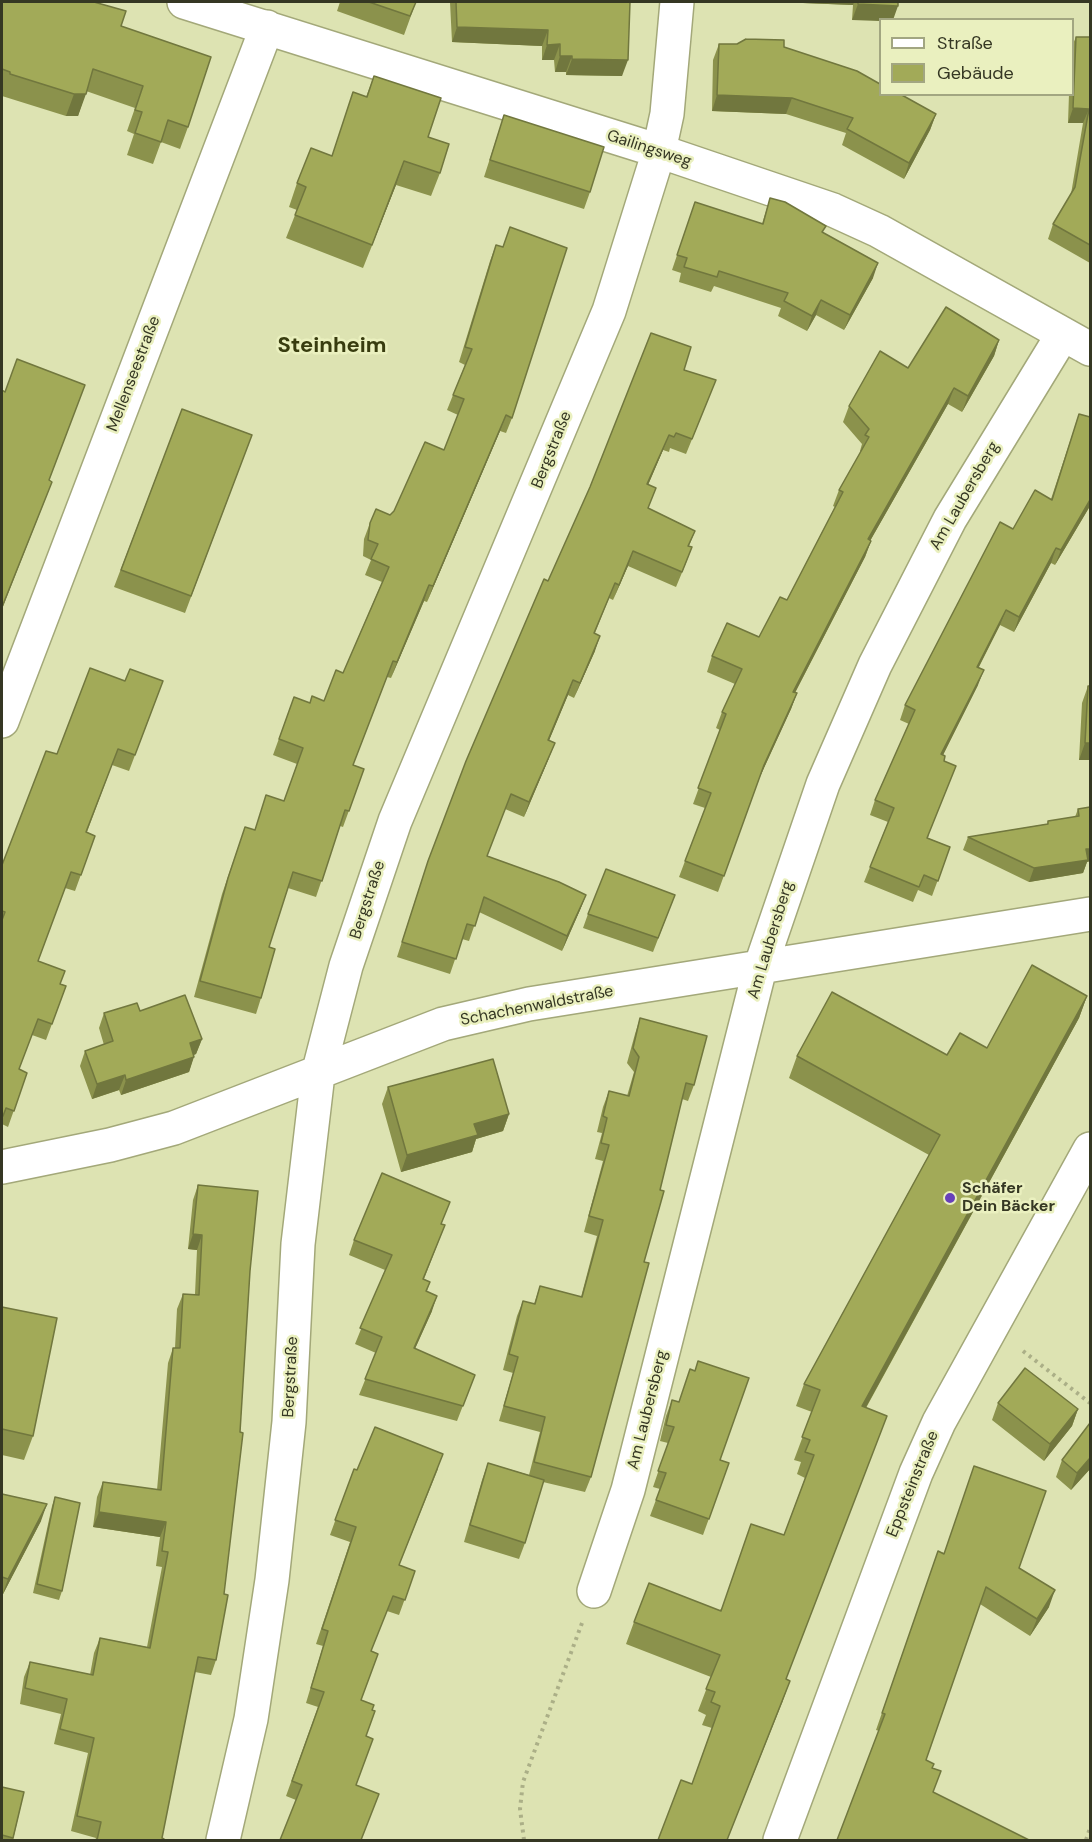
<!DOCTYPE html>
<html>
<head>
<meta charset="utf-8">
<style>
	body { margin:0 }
	#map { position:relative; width:1092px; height:1842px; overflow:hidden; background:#dde3b2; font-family:"DM Sans",sans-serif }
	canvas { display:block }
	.frame { position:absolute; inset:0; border:3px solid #353723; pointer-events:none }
	.legend { position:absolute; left:879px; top:18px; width:195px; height:78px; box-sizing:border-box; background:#eaf0bf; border:2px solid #a2a681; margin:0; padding:8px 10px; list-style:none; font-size:18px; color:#353723 }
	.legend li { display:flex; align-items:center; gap:12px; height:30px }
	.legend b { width:30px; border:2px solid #a2a681 }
</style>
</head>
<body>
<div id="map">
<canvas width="1092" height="1842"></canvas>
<div class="frame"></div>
<ul class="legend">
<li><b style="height:8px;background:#fff"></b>Straße</li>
<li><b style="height:16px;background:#a2aa58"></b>Gebäude</li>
</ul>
</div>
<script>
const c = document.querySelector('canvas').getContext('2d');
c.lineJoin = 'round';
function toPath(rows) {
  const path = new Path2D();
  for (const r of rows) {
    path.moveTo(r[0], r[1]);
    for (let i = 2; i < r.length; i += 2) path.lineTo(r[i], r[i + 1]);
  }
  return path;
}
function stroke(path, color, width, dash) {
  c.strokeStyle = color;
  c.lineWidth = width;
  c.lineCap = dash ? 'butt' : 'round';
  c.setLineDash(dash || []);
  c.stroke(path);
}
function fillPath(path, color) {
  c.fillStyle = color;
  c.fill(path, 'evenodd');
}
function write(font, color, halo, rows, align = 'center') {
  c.font = font + ' "DM Sans",sans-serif';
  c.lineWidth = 5;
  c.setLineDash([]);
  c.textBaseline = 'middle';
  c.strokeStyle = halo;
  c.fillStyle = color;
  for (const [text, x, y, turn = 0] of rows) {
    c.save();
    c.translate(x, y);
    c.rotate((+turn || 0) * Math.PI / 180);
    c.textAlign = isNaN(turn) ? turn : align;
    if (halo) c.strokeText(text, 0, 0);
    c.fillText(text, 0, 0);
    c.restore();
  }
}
const path = toPath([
	[1023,1351,1090,1403],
	[524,1840,520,1809,523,1782,582,1623],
	[1086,1840,1090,1828]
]);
const street = toPath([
	[184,2,659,151,833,210,879,231,1090,349],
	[2,721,267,27],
	[2,1167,110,1145,174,1128,443,1024,529,1004,1090,914],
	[594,1591,628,1490,760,968,823,784,875,665,950,519,1063,334],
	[223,1840,251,1719,272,1580,289,1422,298,1244,318,1074,346,966,395,821,609,311,659,151,667,114,677,2],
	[780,1840,916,1473,939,1422,1090,1149]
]);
const wall = toPath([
	[2,2,121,26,188,127,180,149,161,142,153,164,127,155,134,134,127,131,135,108,86,91,78,116,66,116,2,96],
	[340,2,416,2,404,35,337,11],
	[450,2,630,2,622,76,566,75,566,72,555,72,554,60,542,60,542,46,452,42],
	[778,2,898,2,852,20,853,5],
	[1076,37,1090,37,1090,263,1048,239,1053,224,1071,194,1083,123,1068,123,1069,94,1072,94,1072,46],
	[719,44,784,47,936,114,930,130,904,179,842,145,846,133,786,114,712,111,713,60],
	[374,76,428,137,440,173,431,196,396,185,363,268,286,238,297,210,289,207,297,183,332,156,353,92,366,97],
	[504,115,590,192,584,209,484,177],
	[770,198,823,232,873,278,844,330,816,315,807,331,778,316,781,308,714,286,711,292,679,282,681,273,672,270,695,202,762,224],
	[496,245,512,418,506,433,500,431,427,602,424,601,391,678,387,677,353,765,364,769,343,827,340,826,316,897,288,888,269,947,261,998,256,1014,194,997,222,894,245,827,254,830,284,801,297,764,273,755,294,697,310,703,324,701,343,673,382,582,365,575,371,560,363,556,364,539,370,523,390,515,394,511,444,450,458,415,447,410,465,365,459,362,490,261],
	[999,340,994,356,962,412,948,404,870,541,871,541,865,557,795,693,797,693,791,709,758,781,718,892,679,877,705,808,693,804,720,730,716,728,722,712,735,684,707,672,712,656,759,637,787,600,835,507,833,506,839,490,861,452,860,451,862,444,843,422,849,406,908,368],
	[684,370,710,395,686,454,670,448,669,452,663,450,648,485,648,508,695,531,689,546,692,547,686,563,676,587,628,566,613,600,609,598,595,633,595,651,574,698,568,695,549,740,549,758,524,817,505,809,487,856,586,895,580,910,562,951,479,912,469,941,462,939,450,974,397,957,423,876,466,761,548,581],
	[182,409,252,435,185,613,114,587],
	[1079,414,1090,417,1090,506,1055,565,1051,563,1014,632,1000,625,979,667,978,685,943,755,944,761,928,838,950,847,932,896,918,890,913,902,864,882,888,822,870,815,875,800,909,724,900,720,905,705,1013,529,1051,499],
	[125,681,163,681,129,771,112,765,87,832,95,836,75,891,65,888,38,961,60,984,66,986,46,1040,32,1035,19,1069,27,1073,8,1127,2,1124,2,865,57,754],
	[1088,686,1090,760,1079,760,1082,703],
	[1090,807,1090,861,1087,862,1083,873,1029,882,963,850,968,837,1047,824,1048,821,1075,817,1078,809],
	[675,895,653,952,583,928,588,914],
	[1087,996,1079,1018,866,1408,786,1679,782,1703,692,1784,712,1728,702,1725,706,1715,698,1711,711,1677,626,1644,634,1622,720,1610,784,1535,805,1478,797,1474,801,1462,794,1460,812,1412,796,1406,804,1384,929,1155,789,1078,797,1056,947,1055,987,1048],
	[140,1011,202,1039,196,1054,194,1055,189,1072,121,1095,119,1090,92,1099,80,1066,85,1051,104,1045,99,1028,104,1013],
	[640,1018,694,1085,688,1101,682,1099,660,1190,644,1262,591,1477,585,1492,543,1482,525,1543,519,1559,464,1542,482,1480,488,1463,529,1475,540,1432,499,1421,513,1373,503,1370,517,1316,523,1301,534,1304,540,1286,581,1297,597,1236,584,1232,603,1161,595,1159,602,1133,597,1132,603,1107,609,1091,627,1096,634,1072,627,1063,635,1034],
	[388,1087,509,1114,503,1131,476,1139,472,1152,401,1172,382,1104],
	[198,1185,250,1271,216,1660,211,1675,195,1672,162,1838,163,1840,95,1840,96,1838,71,1831,88,1753,54,1744,61,1714,20,1704,24,1677,30,1662,90,1675,94,1653,100,1638,147,1647,162,1567,156,1566,160,1537,93,1527,97,1497,103,1482,157,1490,168,1363,173,1348,175,1348,177,1309,183,1294,195,1294,197,1250,188,1249,193,1200],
	[442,1224,445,1225,424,1279,430,1282,427,1291,432,1311,415,1349,469,1390,457,1421,359,1395,376,1353,355,1344,385,1270,349,1255,354,1240],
	[2,1307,33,1436,24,1460,2,1455],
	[672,1400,720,1460,729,1463,703,1535,650,1516,660,1489,653,1487,668,1443,660,1441,666,1416],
	[998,1403,1078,1409,1072,1426,1044,1461,992,1420],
	[1090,1423,1090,1469,1071,1490,1056,1477,1062,1460],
	[354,1469,357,1470,438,1469,399,1565,415,1571,399,1615,387,1611,296,1800,286,1796,318,1707,306,1703,323,1646,316,1644,350,1542,330,1535],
	[2,1494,41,1521,2,1596],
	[55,1497,62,1591,59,1600,33,1593,52,1506],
	[938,1551,944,1553,1019,1568,1049,1607,1030,1636,980,1604,926,1760,932,1768,933,1792,837,1840,879,1731,876,1730],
	[2,1787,24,1792,13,1840,2,1840]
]);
const shadedWall = toPath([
	[778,2,854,2,853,5],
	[858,4,898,6,893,20,880,20,880,21,852,20],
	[457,27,548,30,542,46,452,42],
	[560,44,554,60,542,60,547,45],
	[560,56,572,56,566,72,555,72],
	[572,59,628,60,622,76,566,75],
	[74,94,86,94,78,116,66,116],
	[717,95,792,98,786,114,712,111],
	[1073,108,1089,109,1083,123,1068,123],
	[936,114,930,130,904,179,909,163],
	[404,161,396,185,363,268,372,245],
	[878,263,873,278,844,330,850,315],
	[821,300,816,315,807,331,812,316],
	[999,340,994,356,962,412,968,396],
	[954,388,948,404,862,555,868,539],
	[506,415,500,431,427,602,433,586],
	[669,435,663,450,642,499,647,484],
	[52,482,45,500,2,609,2,607],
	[1090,500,1090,506,1055,565,1061,550],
	[871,541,865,557,787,708,793,692],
	[1056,548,1051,563,1014,632,1019,617],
	[633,551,628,566,613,600,619,585],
	[429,585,424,601,391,678,397,662],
	[1006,610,1000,625,971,682,977,667],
	[600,636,595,651,574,698,580,683],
	[984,670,978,685,936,769,941,754],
	[573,680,568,695,543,755,548,740],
	[797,693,791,709,758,781,764,765],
	[555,743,549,758,524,817,529,802],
	[1085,743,1090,743,1090,760,1079,760],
	[1086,849,1090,849,1090,861,1087,862,1083,873,1029,882,1034,868],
	[586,895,580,910,562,951,567,936],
	[1087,996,1079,1018,854,1429,862,1406],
	[202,1039,196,1054,184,1058,190,1043],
	[194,1057,189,1072,121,1095,126,1080],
	[125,1075,119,1090,92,1099,97,1084],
	[509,1114,503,1131,476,1139,472,1152,401,1172,407,1155,474,1124],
	[193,1234,202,1235,197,1250,188,1249],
	[437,1296,432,1311,408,1364,414,1348],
	[1078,1409,1072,1426,1044,1461,1050,1444],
	[1090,1458,1090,1469,1071,1490,1077,1473],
	[47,1504,41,1521,2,1596,8,1579],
	[99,1512,166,1522,160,1537,93,1527],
	[1055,1590,1049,1607,1030,1636,1037,1619],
	[790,1681,782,1703,727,1840]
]);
const building = toPath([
	[2,2,94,2,126,11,121,26,211,57,188,127,168,120,161,142,135,133,142,112,135,110,143,86,93,69,86,94,74,94,10,74,10,72,2,69,2,2],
	[369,2,416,2,410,16,369,2],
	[456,2,630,2,628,60,572,59,572,56,560,56,560,44,547,45,548,30,457,27,456,2],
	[858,2,898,2,898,6,858,4,858,2],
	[1076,37,1090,37,1090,245,1053,224,1075,187,1089,109,1073,108,1076,37],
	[746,39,784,40,784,47,857,71,880,84,880,94,900,94,936,114,909,163,847,129,853,118,792,98,717,95,719,44,737,44,746,39],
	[374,76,441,98,428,137,449,144,440,173,404,161,372,245,295,215,306,187,297,183,311,148,332,156,353,92,367,97,374,76],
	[504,115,604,147,590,192,490,160,504,115],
	[770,198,785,202,826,226,822,232,878,263,850,315,821,300,812,316,784,301,788,293,719,271,717,277,684,267,687,258,677,255,695,202,763,224,770,198],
	[510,227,567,248,512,418,506,415,433,586,429,585,397,662,393,661,353,765,364,769,349,811,345,810,322,881,293,872,269,947,275,949,261,998,200,981,228,878,245,827,255,830,266,795,284,801,303,748,279,739,294,697,310,703,312,696,324,701,336,670,343,673,389,567,371,559,378,544,368,540,370,523,376,509,390,515,394,511,425,442,444,450,464,399,453,395,472,349,465,347,496,245,503,247,510,227],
	[946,307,999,340,968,396,954,388,868,539,871,541,793,692,797,693,764,765,724,876,685,861,711,793,698,788,726,714,722,712,742,669,712,656,727,623,759,637,780,597,787,600,843,492,839,490,869,437,865,435,869,429,849,406,880,351,908,368,946,307],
	[651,333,691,347,684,370,716,380,692,439,676,433,674,437,669,435,647,484,656,488,648,508,695,531,688,546,692,547,682,572,633,551,619,585,615,583,594,633,600,636,580,683,573,680,548,740,555,743,529,802,511,794,487,856,559,882,586,895,567,936,484,897,475,926,467,924,456,959,402,942,428,861,466,761,544,579,548,581,590,487,651,333],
	[17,359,85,385,49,480,52,482,2,607,2,390,5,392,17,359],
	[182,409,252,435,191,596,121,570,182,409],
	[1079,414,1090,417,1090,500,1061,550,1056,548,1019,617,1006,610,977,667,984,670,941,754,945,756,944,761,956,766,927,838,950,847,938,881,924,875,919,887,870,867,894,808,875,800,915,710,905,705,1000,522,1013,529,1035,490,1052,500,1079,414],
	[90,668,125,681,130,669,163,681,135,755,118,749,86,832,95,836,81,875,71,872,38,961,65,971,60,984,66,986,52,1024,38,1019,19,1069,27,1073,14,1111,6,1108,3,1116,2,1115,2,920,5,912,2,911,2,865,46,751,57,754,90,668],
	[1088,686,1090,686,1090,743,1085,743,1088,686],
	[1090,807,1090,849,1086,849,1088,860,1034,868,968,837,1048,824,1048,821,1079,816,1078,809,1090,807],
	[606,869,675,895,658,938,588,914,606,869],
	[1032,965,1087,996,862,1406,887,1416,786,1679,790,1681,727,1840,658,1840,681,1780,692,1784,720,1706,711,1702,715,1692,706,1689,720,1655,634,1622,649,1583,721,1611,751,1524,784,1535,814,1455,805,1452,810,1440,802,1437,820,1390,804,1384,940,1135,797,1056,832,992,947,1055,960,1033,987,1048,1032,965],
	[185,995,202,1039,190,1043,194,1057,126,1080,125,1075,97,1084,85,1051,113,1041,104,1013,137,1003,140,1011,185,995],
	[640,1018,707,1036,694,1085,686,1083,660,1190,664,1191,644,1262,649,1263,591,1477,534,1462,545,1417,504,1406,518,1357,509,1354,523,1301,535,1304,540,1286,582,1297,603,1220,589,1216,609,1145,601,1143,607,1118,603,1116,609,1091,629,1096,639,1057,633,1048,640,1018],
	[493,1059,509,1114,474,1124,478,1135,407,1155,388,1087,493,1059],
	[382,1173,450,1202,441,1224,445,1225,423,1279,430,1282,426,1291,437,1296,414,1348,475,1375,463,1406,365,1379,382,1337,360,1328,392,1255,354,1240,382,1173],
	[198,1185,258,1191,250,1271,240,1432,243,1433,224,1594,228,1595,216,1660,198,1657,162,1838,164,1839,163,1840,97,1840,101,1822,77,1816,94,1738,60,1729,67,1699,25,1688,30,1662,93,1675,100,1638,150,1648,168,1552,162,1551,166,1522,99,1512,103,1482,161,1490,173,1348,180,1348,183,1294,199,1295,202,1235,193,1234,198,1185],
	[2,1307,57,1318,33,1436,2,1429,2,1307],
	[698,1361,749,1378,720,1460,729,1463,709,1519,656,1500,666,1473,658,1471,674,1427,666,1425,672,1400,679,1402,690,1369,695,1371,698,1361],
	[1025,1368,1078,1409,1050,1444,998,1403,1025,1368],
	[1090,1423,1090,1458,1077,1473,1062,1460,1090,1423],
	[375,1427,443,1454,399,1565,415,1571,405,1600,393,1596,371,1651,378,1654,361,1700,374,1705,372,1710,375,1711,366,1736,373,1739,356,1785,379,1794,361,1840,280,1840,302,1785,292,1781,324,1692,311,1688,328,1631,322,1629,356,1527,335,1520,354,1469,357,1470,375,1427],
	[488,1463,544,1480,525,1543,470,1525,488,1463],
	[974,1466,1046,1491,1019,1568,1055,1590,1037,1619,986,1587,926,1760,934,1764,932,1768,941,1771,933,1792,1029,1840,837,1840,885,1714,882,1713,938,1551,944,1554,974,1466],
	[2,1494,47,1504,8,1579,2,1577,2,1494],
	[55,1497,80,1503,62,1591,37,1584,55,1497],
	[2,1787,24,1792,13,1838,2,1835,2,1787]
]);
const markers = [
	[950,1198,6,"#6841ba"]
];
const streetNames = [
	["Gailingsweg",649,149,18],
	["Mellenseestraße",134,374,-69],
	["Bergstraße",552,450,-68],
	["Am Laubersberg",965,496,-60],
	["Bergstraße",368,900,-72],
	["Am Laubersberg",771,940,-73],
	["Schachenwaldstraße",537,1006,-11],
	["Bergstraße",291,1377,-87],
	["Am Laubersberg",648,1410,-76],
	["Eppsteinstraße",913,1484,-68]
];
const poiNames = [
	["Schäfer",962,1189],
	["Dein Bäcker",962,1207]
];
const districtNames = [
	["Steinheim",332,346]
];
stroke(street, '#a3a879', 36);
stroke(path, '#abaf87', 4, [3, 4.5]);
stroke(street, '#fff', 33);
fillPath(wall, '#8b924c');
fillPath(shadedWall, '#71773e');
fillPath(building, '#a2aa58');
stroke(building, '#71773e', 1.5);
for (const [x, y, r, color] of markers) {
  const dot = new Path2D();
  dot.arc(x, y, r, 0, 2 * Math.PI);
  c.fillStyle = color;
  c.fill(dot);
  stroke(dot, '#eaf0bf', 2);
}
write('16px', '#353723', '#eaf0bf', streetNames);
write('bold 16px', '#353723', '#eaf0bf', poiNames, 'left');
write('bold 22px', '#383c0f', '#eaf0bf', districtNames);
</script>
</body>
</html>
